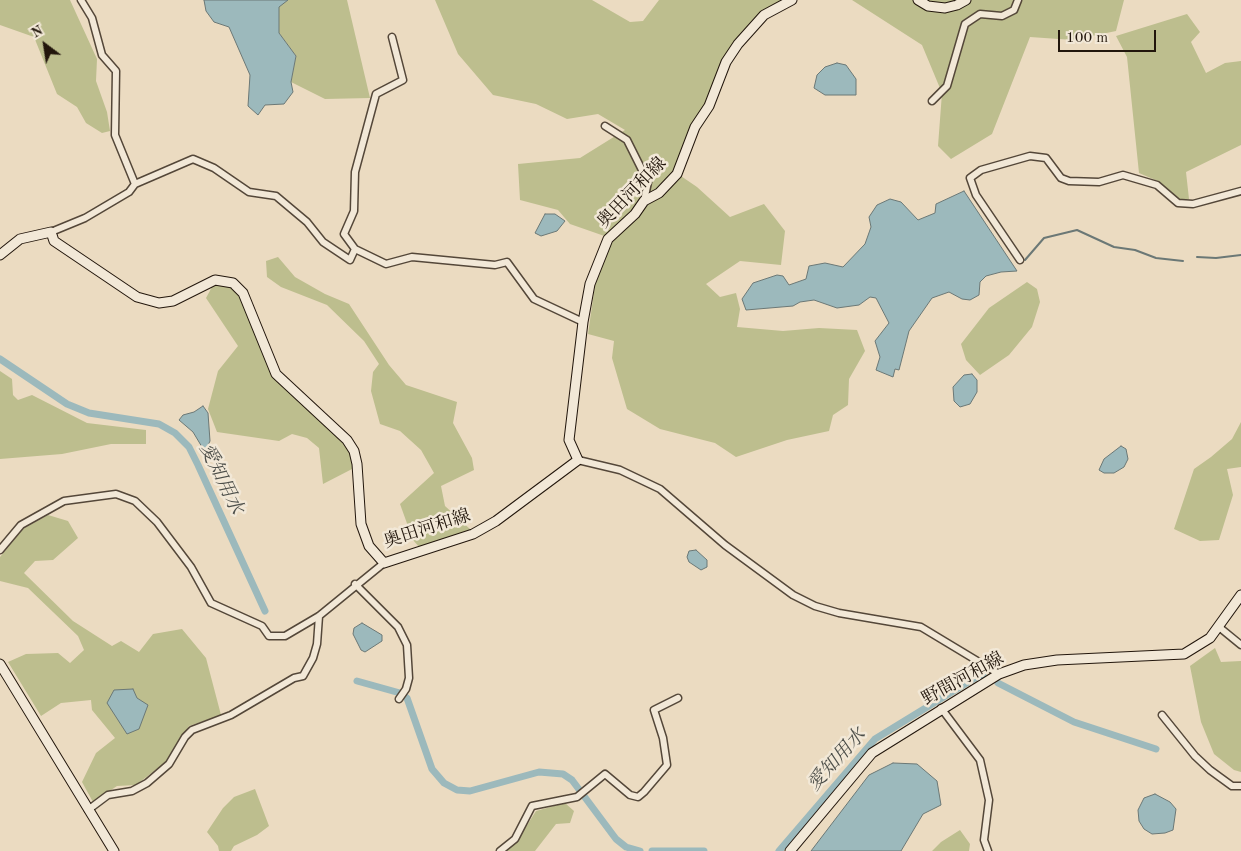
<!DOCTYPE html>
<html>
<head>
<meta charset="utf-8">
<style>
	body { margin:0 }
	#map { position:relative; width:1241px; height:851px; overflow:hidden; background:#ebdbc1; font-family:"Old Standard TT",serif }
	canvas { display:block }
	.north { position:absolute; left:20px; top:20px; width:50px; height:50px; -webkit-text-stroke:4px #f2e8d7; paint-order:stroke; rotate:329deg; font-size:14px; font-weight:700; line-height:20px; text-align:center; color:#22160c }
	.north::after { content:''; display:block; margin:auto; width:18px; height:22px; background:#22160c; clip-path:polygon(50% 0,100% 100%,50% 72%,0 100%) }
	.scale { position:absolute; left:1058px; top:30px; width:98px; height:22px; box-sizing:border-box; border:2px solid #22160c; border-top:0; padding-left:6px; font-size:15px; line-height:18px; white-space:nowrap; color:#22160c; -webkit-text-stroke:4px #f2e8d7; paint-order:stroke }
</style>
</head>
<body>
<div id="map">
<canvas width="1241" height="851"></canvas>
<div class="north">N</div>
<div class="scale">100 m</div>
</div>
<script>
const c = document.querySelector('canvas').getContext('2d');
c.lineJoin = 'round';
function fillPath(path, color) {
  c.fillStyle = color;
  c.fill(path, 'evenodd');
}
function toPath(rows) {
  const path = new Path2D();
  for (const r of rows) {
    path.moveTo(r[0], r[1]);
    for (let i = 2; i < r.length; i += 2) path.lineTo(r[i], r[i + 1]);
  }
  return path;
}
function stroke(path, color, width, dash) {
  c.strokeStyle = color;
  c.lineWidth = width;
  c.lineCap = dash ? 'butt' : 'round';
  c.setLineDash(dash || []);
  c.stroke(path);
}
function write(font, color, halo, rows, align = 'center') {
  c.font = font + ' "Old Standard TT","Noto Serif JP",serif';
  c.lineWidth = 5;
  c.setLineDash([]);
  c.textBaseline = 'middle';
  c.strokeStyle = halo;
  c.fillStyle = color;
  for (const [text, x, y, turn = 0] of rows) {
    c.save();
    c.translate(x, y);
    c.rotate((+turn || 0) * Math.PI / 180);
    c.textAlign = isNaN(turn) ? turn : align;
    if (halo) c.strokeText(text, 0, 0);
    c.fillText(text, 0, 0);
    c.restore();
  }
}
const green = toPath([
	[0,0,70,0,97,59,96,81,107,112,110,131,102,133,86,123,77,107,57,94,34,37,0,25],
	[288,0,347,0,370,98,325,99,291,82,296,56,279,33,279,6],
	[435,0,592,0,630,22,643,21,659,0,783,0,761,12,735,41,722,60,707,103,675,172,697,187,730,217,764,204,785,231,781,265,740,261,706,284,720,297,736,293,740,309,737,327,783,331,819,328,857,330,865,351,849,379,848,405,833,415,829,431,787,440,736,457,715,443,660,429,627,409,612,358,614,341,588,334,595,285,613,239,570,224,558,210,520,200,518,164,580,158,625,130,598,114,567,119,536,104,493,95,458,54],
	[852,0,1124,0,1116,31,1073,40,1030,37,992,134,951,159,938,146,942,93,922,45],
	[1187,14,1200,32,1191,42,1206,73,1225,63,1241,61,1241,145,1186,172,1189,199,1178,200,1160,182,1139,173,1127,57,1116,36],
	[278,257,295,277,325,294,349,304,389,365,406,385,457,402,453,423,472,458,474,470,441,486,445,506,471,530,420,548,413,540,400,504,434,473,421,450,400,431,380,424,371,391,373,372,379,364,364,341,327,305,281,287,267,277,266,261],
	[1027,282,1037,289,1040,302,1032,327,1009,355,980,375,966,360,961,344,989,308],
	[213,285,229,286,241,297,273,375,345,441,354,468,323,484,319,448,307,438,292,434,279,441,217,432,208,409,218,371,238,346,206,298],
	[0,371,12,379,13,395,18,400,32,395,87,423,146,430,146,444,111,444,62,454,0,459],
	[1241,422,1241,467,1227,469,1233,495,1219,540,1200,541,1174,529,1194,469,1211,457,1232,439],
	[48,515,68,521,78,538,53,560,35,561,24,573,73,621,112,646,121,641,139,652,153,634,182,629,206,658,221,715,189,726,167,761,136,785,117,786,93,802,82,782,96,753,115,738,92,710,91,700,61,703,41,716,8,662,26,654,58,653,70,663,84,650,78,636,28,588,0,581,0,557,23,529],
	[1215,648,1221,662,1241,661,1241,772,1234,770,1214,754,1201,722,1190,666],
	[255,789,269,826,257,835,234,846,231,851,219,851,218,846,207,832,223,808,234,797],
	[565,803,574,811,570,823,556,824,535,851,506,851,517,841,536,811],
	[960,830,970,844,969,851,932,851,941,842]
]);
const water = toPath([
	[204,0,288,0,279,7,279,33,296,56,291,82,293,92,284,104,265,105,258,115,248,106,250,75,229,27,214,22,206,11,204,0],
	[837,63,846,65,856,79,856,95,825,95,814,88,817,75,825,67,837,63],
	[964,191,1017,271,1001,272,986,276,980,282,979,295,970,300,962,299,949,292,932,298,909,331,899,370,895,369,893,377,876,370,880,357,875,341,889,323,876,298,870,297,859,305,837,308,814,300,800,302,793,306,746,310,742,299,753,283,777,275,783,276,789,285,806,279,809,266,825,263,843,267,865,244,871,227,869,217,877,205,890,199,901,202,918,220,935,213,936,204,964,191],
	[545,214,555,214,565,221,557,231,541,236,535,233,545,214],
	[972,374,977,380,977,392,970,404,960,407,954,401,953,387,964,375,972,374],
	[203,406,208,413,210,441,205,452,193,432,179,420,183,415,194,412,203,406],
	[1121,446,1126,449,1128,459,1124,467,1114,473,1104,473,1099,470,1104,459,1121,446],
	[696,550,707,560,707,567,701,570,689,562,687,557,689,551,696,550],
	[362,623,382,635,382,641,365,652,361,650,353,634,354,628,362,623],
	[133,689,137,698,148,705,139,729,127,734,107,703,114,690,133,689],
	[893,763,917,764,937,781,941,805,923,814,901,851,811,851,869,775,893,763],
	[1155,794,1170,802,1176,809,1173,830,1165,833,1152,834,1144,829,1139,821,1138,810,1144,798,1155,794]
]);
const stream = toPath([
	[1197,257,1216,258,1241,255],
	[1025,260,1044,238,1077,230,1114,247,1135,250,1156,258,1183,261]
]);
const canal = toPath([
	[0,359,67,404,89,413,159,424,175,433,189,447,198,465,265,611],
	[357,681,400,693,407,698,432,769,444,783,457,790,470,791,539,772,563,774,572,780,616,839,626,847,640,851],
	[998,683,1074,722,1156,749],
	[652,851,704,851],
	[779,851,875,739,973,679,983,675]
]);
const street = toPath([
	[81,0,92,18,102,55,116,71,115,135,135,184],
	[392,37,403,80,376,94,355,172,354,211,344,234,355,249,386,264,412,257,495,265,507,262,534,299,583,322],
	[932,101,947,86,965,24,980,14,1002,16,1014,10,1018,0],
	[605,126,627,140,648,182,644,201],
	[51,232,85,218,129,192,135,184,193,159,214,168,249,192,276,196,307,222,323,242,350,260,355,249],
	[1020,260,976,195,970,178,981,170,1030,156,1046,158,1061,178,1069,181,1099,182,1123,175,1157,185,1178,203,1193,204,1241,191],
	[578,460,620,470,660,489,725,545,793,595,815,606,839,613,921,627,999,674],
	[0,550,21,525,64,501,116,494,135,501,157,522,191,567,211,603,262,626,269,636,285,636,319,616,384,563],
	[355,584,398,627,407,645,409,678,406,689,399,699],
	[1219,627,1241,645],
	[941,708,980,760,989,800,984,840,988,851],
	[1162,715,1195,756,1210,770,1232,786,1241,786],
	[88,810,108,795,132,791,147,783,169,764,185,737,192,730,231,715,294,678,303,676,313,658,317,644,319,616],
	[500,851,515,839,532,806,577,797,605,774,630,795,638,797,644,792,667,765,663,738,654,710,678,698]
]);
const secondary = toPath([
	[918,0,928,6,945,8,957,5,966,0],
	[0,255,20,239,51,232,54,241,137,297,159,303,173,301,215,280,233,283,243,293,276,374,347,440,354,451,357,464,361,524,369,546,384,563,473,534,496,521,578,460,569,440,583,322,590,284,608,239,635,214,644,201,659,193,677,174,695,127,709,106,726,62,738,44,764,15,792,0],
	[0,664,114,851],
	[790,851,872,753,999,674,1024,665,1057,660,1184,654,1210,638,1241,595]
]);
const streetNames = [
	["奥田河和線",632,193,-46],
	["奥田河和線",427,529,-18],
	["野間河和線",963,679,-29]
];
const waterNames = [
	["愛知用水",221,479,64],
	["愛知用水",837,760,-48]
];
fillPath(green, '#bdbe8e');
fillPath(water, '#9cb9bc');
stroke(water, '#6b7876', 1);
stroke(stream, '#6b7876', 2);
stroke(canal, '#9cb9bc', 7);
stroke(street, '#544739', 9);
stroke(secondary, '#22160c', 11);
stroke(street, '#f2e8d7', 6);
stroke(secondary, '#f2e8d7', 9);
write('18px', '#22160c', '#f2e8d7', streetNames);
write('italic 19px', '#4d4f4a', '#f2e8d7', waterNames);
</script>
</body>
</html>
